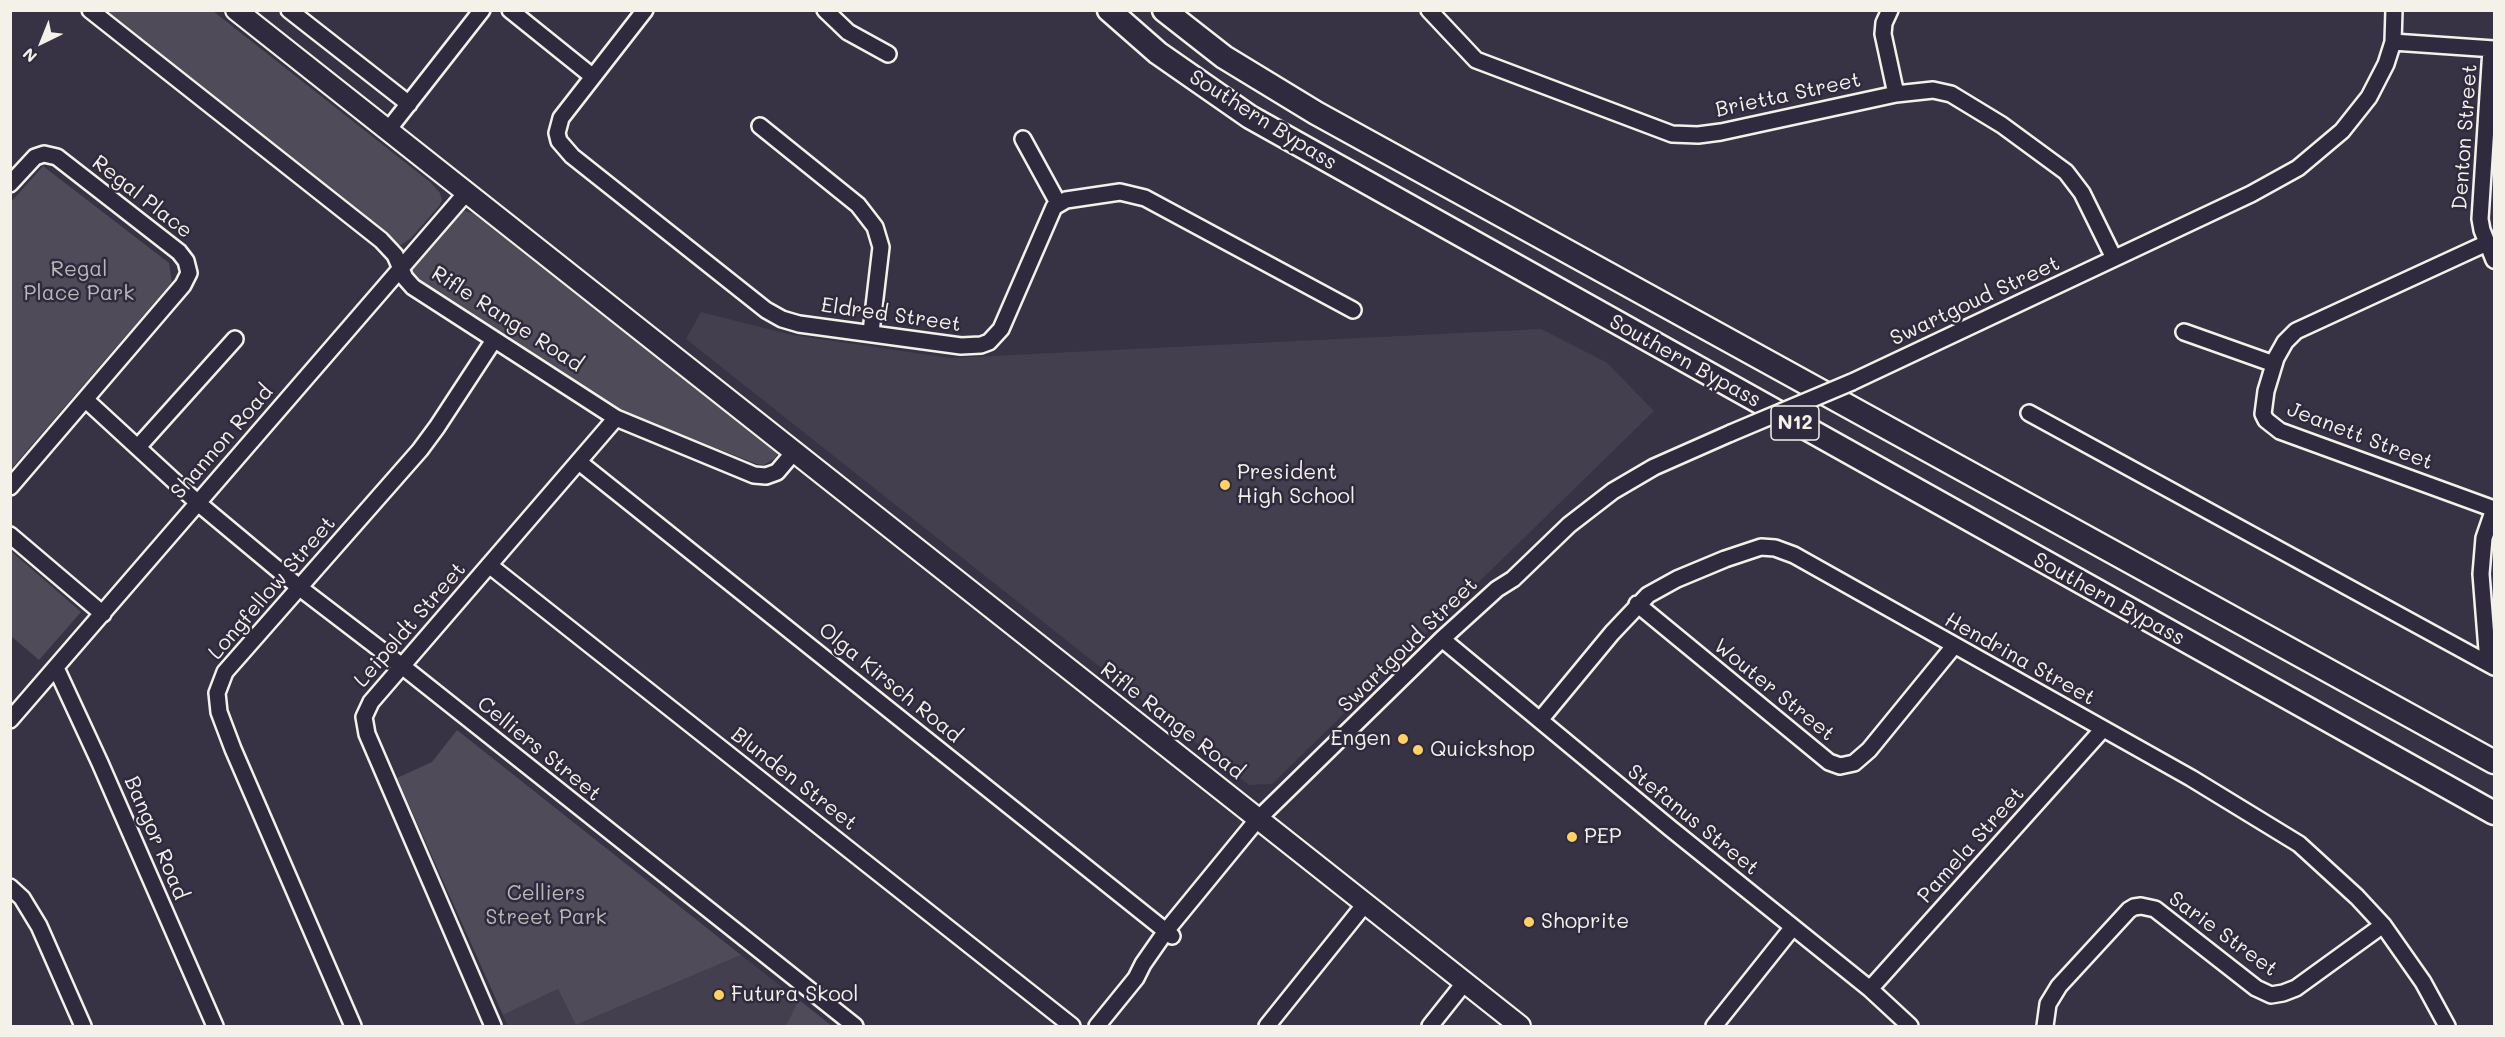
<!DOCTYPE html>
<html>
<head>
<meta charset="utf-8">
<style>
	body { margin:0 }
	#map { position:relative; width:2505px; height:1037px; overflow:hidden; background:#373244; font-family:Mali,sans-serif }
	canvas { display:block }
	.frame { position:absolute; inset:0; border:12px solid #f4f1e8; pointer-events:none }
	.north { position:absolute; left:12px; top:12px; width:60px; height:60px; -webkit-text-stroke:4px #2f2a3d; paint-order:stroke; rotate:223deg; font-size:16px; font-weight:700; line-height:24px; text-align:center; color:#f4f1e8 }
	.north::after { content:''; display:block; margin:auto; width:21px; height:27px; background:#f4f1e8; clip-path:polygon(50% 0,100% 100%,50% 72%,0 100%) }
</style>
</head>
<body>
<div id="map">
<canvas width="2505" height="1037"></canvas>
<div class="frame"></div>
<div class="north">N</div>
</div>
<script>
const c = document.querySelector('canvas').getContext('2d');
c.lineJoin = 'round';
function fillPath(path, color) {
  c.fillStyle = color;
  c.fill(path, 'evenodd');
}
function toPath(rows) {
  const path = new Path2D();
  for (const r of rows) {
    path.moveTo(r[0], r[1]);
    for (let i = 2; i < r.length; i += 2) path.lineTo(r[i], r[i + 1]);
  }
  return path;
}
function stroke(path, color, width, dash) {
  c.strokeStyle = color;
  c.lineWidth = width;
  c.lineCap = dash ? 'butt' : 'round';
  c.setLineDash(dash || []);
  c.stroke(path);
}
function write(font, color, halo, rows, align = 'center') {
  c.font = font + ' Mali,sans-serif';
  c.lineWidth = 5;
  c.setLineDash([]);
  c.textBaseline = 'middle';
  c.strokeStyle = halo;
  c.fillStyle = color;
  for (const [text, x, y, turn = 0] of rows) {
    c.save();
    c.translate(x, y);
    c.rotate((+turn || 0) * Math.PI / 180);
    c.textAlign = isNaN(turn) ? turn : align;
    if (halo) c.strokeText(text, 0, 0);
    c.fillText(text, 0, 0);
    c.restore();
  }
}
const built = toPath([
	[701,312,792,335,950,358,1541,329,1606,362,1654,411,1272,784,1249,785,686,339],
	[741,955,832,1026,508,1026,503,1015,558,989,576,1025]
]);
const green = toPath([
	[98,11,213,11,430,182,440,193,442,200,439,206,411,238,401,245,396,244],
	[43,166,169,263,172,282,11,469,11,202],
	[463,210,474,214,706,396,778,453,775,458,764,465,757,464,630,415,426,289,412,276,409,270,456,213],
	[11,551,81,612,39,660,11,636],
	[457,730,741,955,576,1025,558,989,503,1015,397,778,432,762],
	[799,1000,832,1026,786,1026]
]);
const minor = toPath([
	[90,10,381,240,395,255,405,278,413,287,616,418,754,475,766,476,777,472,794,452],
	[289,10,409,104],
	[510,10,592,76],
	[645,10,561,118,557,133,559,141,572,156,766,310,782,319,799,324,961,346,981,345,989,342,1001,329,1054,207,1066,200,1120,192,1145,198,1353,310],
	[825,10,848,32,888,54],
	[1429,10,1476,60,1672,134,1698,135,1721,132,1896,94,1933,90,1951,94,2002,125,2066,172,2082,193,2114,258],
	[1890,10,1884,23,1883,34,1896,94],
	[2393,42,2494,49],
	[2491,49,2480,219,2482,230,2494,260],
	[760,126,858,205,875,227,881,247,871,332],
	[388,130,482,10],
	[1023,139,1058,203],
	[10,184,35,157,44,154,57,157,179,252,186,261,189,273,183,285,10,487],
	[2487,243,2296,331,2285,342,2276,358,2266,391,2263,414,2266,420,2280,431,2494,509],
	[2184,332,2274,364],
	[1852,382,2251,194,2298,168,2342,131,2369,97,2386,64,2393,42,2394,10],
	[86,400,198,503,300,588,402,666,855,1026],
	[2029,413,2494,667],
	[138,447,235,339],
	[579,462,1172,936],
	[10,535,103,614],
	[489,565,1072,1026],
	[1637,604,1829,762,1840,766,1854,763,1869,750,1954,646],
	[1442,639,1670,828,1870,989,1910,1026],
	[2488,663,2481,574,2484,538,2494,509],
	[56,668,100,763,215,1026],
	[10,720,466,193],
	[1540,720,1612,633,1648,595,1677,579,1725,559,1761,547,1775,548,1794,555,2191,778,2299,844,2357,897,2383,925,2423,982,2447,1026],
	[10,887,22,898,39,926,83,1026],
	[1870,989,2103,729],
	[353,1026,233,749,219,712,217,693,225,672,420,450,437,427,494,340],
	[493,1026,367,734,364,717,371,702,616,418],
	[1097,1026,1136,978,1143,964,1166,931,1257,820,1442,639,1497,589,1513,579,1569,525,1613,491,1654,467,1731,433],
	[1267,1026,1365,904],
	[1430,1026,1465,982],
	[1714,1026,1793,927],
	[2045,1026,2048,1004,2059,986,2129,910,2134,907,2141,906,2155,909,2256,988,2271,995,2283,993,2296,988,2383,925]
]);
const major = toPath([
	[236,10,1520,1026]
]);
const highway = toPath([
	[1109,10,1158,53,1250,117,2494,813],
	[1164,10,1224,57,1316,113,2494,762]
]);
const minorBridge = toPath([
	[1731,433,1852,382]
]);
const markers = [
	[1225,485,6,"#ffd166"],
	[1403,739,6,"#ffd166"],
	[1418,750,6,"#ffd166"],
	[1572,837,6,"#ffd166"],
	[1529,922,6,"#ffd166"],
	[719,995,6,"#ffd166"]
];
const shields = [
	[1795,423,48]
];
const shieldNames = [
	["N12",1795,423]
];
const streetNames = [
	["Brietta Street",1788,95,-12],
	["Southern Bypass",1263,120,32],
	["Denton Street",2465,137,-86],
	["Regal Place",142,197,38],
	["Swartgoud Street",1975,301,-25],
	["Eldred Street",891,315,8],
	["Rifle Range Road",507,319,33],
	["Southern Bypass",1685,361,29],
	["Jeanett Street",2360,436,21],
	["Shannon Road",222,442,-49],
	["Longfellow Street",272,588,-49],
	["Southern Bypass",2109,599,29],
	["Leipoldt Street",410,625,-49],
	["Swartgoud Street",1408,645,-44],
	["Hendrina Street",2020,659,29],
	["Olga Kirsch Road",890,683,39],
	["Wouter Street",1774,690,39],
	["Rifle Range Road",1172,721,38],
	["Celliers Street",539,749,39],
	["Blunden Street",794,779,38],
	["Stefanus Street",1693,820,39],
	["Bangor Road",156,838,67],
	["Pamela Street",1971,845,-48],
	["Sarie Street",2223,934,36]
];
const parkNames = [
	["Regal",79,270],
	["Place Park",79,294],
	["Celliers",546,894],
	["Street Park",546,918]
];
const poiNames = [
	["President",1237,473],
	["High School",1237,497],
	["Engen",1391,739,"right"],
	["Quickshop",1430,750],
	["PEP",1584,837],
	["Shoprite",1541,922],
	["Futura Skool",731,995]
];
fillPath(built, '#433f4e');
fillPath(green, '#504b59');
stroke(minor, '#f4f1e8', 20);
stroke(major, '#f4f1e8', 24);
stroke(highway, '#f4f1e8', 27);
stroke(minor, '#2f2a3d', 15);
stroke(major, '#2f2a3d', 20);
stroke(highway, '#2f2a3d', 22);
stroke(minorBridge, '#f4f1e8', 20, []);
stroke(minorBridge, '#2f2a3d', 15);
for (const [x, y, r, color] of markers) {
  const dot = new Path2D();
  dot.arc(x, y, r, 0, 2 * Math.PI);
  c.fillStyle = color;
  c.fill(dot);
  stroke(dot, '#2f2a3d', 2);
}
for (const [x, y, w] of shields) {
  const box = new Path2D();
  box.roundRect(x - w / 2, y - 17, w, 34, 4.5);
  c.fillStyle = '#2f2a3d';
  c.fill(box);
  stroke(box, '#f4f1e8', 1.5);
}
write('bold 20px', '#f4f1e8', null, shieldNames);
write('21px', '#f4f1e8', '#2f2a3d', streetNames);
write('21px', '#bbb7b6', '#2f2a3d', parkNames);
write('21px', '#f4f1e8', '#2f2a3d', poiNames, 'left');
</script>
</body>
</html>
